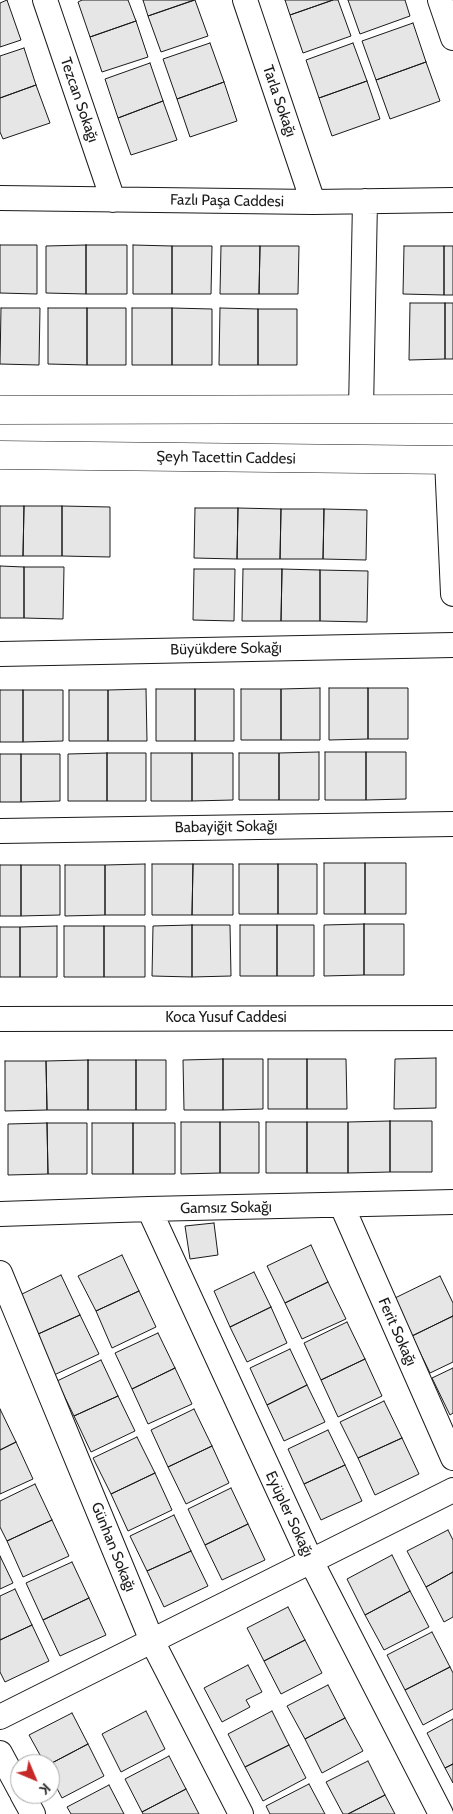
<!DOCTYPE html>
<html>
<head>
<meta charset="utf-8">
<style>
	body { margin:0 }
	#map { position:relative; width:453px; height:1814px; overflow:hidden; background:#fff; font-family:Cabin,sans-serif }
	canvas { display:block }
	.north { position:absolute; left:10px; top:1754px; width:50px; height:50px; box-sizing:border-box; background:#fff; border:1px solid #a3a3a3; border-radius:50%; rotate:135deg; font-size:14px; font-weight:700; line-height:20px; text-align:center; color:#1a1a1a }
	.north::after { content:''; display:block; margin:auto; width:18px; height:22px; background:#c62828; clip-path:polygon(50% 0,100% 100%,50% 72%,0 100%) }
</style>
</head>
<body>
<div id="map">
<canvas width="453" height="1814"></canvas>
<div class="north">K</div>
</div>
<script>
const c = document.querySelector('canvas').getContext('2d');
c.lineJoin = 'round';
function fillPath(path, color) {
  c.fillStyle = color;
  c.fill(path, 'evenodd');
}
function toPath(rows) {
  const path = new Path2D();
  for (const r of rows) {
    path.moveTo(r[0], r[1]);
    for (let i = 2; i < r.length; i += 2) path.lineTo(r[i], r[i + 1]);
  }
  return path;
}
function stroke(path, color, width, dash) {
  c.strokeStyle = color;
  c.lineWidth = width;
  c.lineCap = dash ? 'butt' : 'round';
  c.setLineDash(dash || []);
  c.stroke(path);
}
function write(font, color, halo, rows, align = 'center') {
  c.font = font + ' Cabin,sans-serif';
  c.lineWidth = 4;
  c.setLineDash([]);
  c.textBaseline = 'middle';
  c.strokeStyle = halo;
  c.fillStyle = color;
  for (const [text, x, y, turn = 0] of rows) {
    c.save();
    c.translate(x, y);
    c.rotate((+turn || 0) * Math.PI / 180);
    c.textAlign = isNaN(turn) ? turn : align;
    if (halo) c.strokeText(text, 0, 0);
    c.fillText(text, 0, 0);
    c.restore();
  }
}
const building = toPath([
	[7,0,21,40,0,47,0,3,7,0],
	[82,0,128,0,136,21,90,37,78,2,82,0],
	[143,0,194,0,148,16,143,0],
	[195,0,208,36,161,52,148,16,195,0],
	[285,0,333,0,290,15,285,0],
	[333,0,338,0,351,36,303,53,290,15,333,0],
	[348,0,405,0,410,16,360,34,348,0],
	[136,21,148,57,102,72,90,37,136,21],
	[413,23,426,62,376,80,362,41,413,23],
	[210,43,224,82,177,99,163,59,210,43],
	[353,43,367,81,319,98,306,60,353,43],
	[24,48,36,85,0,98,0,56,24,48],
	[426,62,440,101,390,119,376,80,426,62],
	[150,63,163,101,118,118,105,79,150,63],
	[367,81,380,119,332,136,319,98,367,81],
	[224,82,237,121,190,137,177,99,224,82],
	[36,85,50,123,3,139,0,132,0,98,36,85],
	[163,101,177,140,131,155,118,118,163,101],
	[0,245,37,245,37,294,0,293,0,245],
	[86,245,86,294,46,293,46,246,86,245],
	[86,245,127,245,127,294,86,294,86,245],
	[133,245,172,246,172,294,133,294,133,245],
	[172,246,212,246,211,294,172,294,172,246],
	[221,246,260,246,259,294,220,294,221,246],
	[260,246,299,246,298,294,259,294,260,246],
	[404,246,444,246,444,295,403,294,404,246],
	[444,246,453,246,453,295,444,295,444,246],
	[410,303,445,303,445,359,409,360,410,303],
	[445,303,453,303,453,359,445,359,445,303],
	[1,308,40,308,39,365,0,364,1,308],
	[48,308,87,308,87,365,48,364,48,308],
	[87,308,126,308,126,365,87,365,87,308],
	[132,308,172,308,172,365,132,365,132,308],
	[172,308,212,309,212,365,172,365,172,308],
	[220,308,258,309,258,365,219,365,220,308],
	[258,309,297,309,297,365,258,365,258,309],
	[0,506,24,506,23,556,0,556,0,506],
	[24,506,62,506,62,556,23,556,24,506],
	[62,506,110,507,110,557,62,556,62,506],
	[195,508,238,508,237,559,194,558,195,508],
	[238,508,281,509,280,559,237,559,238,508],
	[281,509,324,509,323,559,280,559,281,509],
	[324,509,367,510,366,560,323,559,324,509],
	[0,566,24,567,24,618,0,618,0,566],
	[24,567,64,567,63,619,24,618,24,567],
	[194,569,235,569,234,621,193,620,194,569],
	[243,569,282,569,281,621,242,621,243,569],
	[282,569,320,570,320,621,281,621,282,569],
	[320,570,368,571,367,622,320,621,320,570],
	[320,688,320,740,281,740,281,689,320,688],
	[329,688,368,688,368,739,329,740,329,688],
	[368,688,408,688,408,739,368,739,368,688],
	[146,689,147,741,108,741,108,690,146,689],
	[156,689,195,689,195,741,156,741,156,689],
	[195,689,234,689,234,741,195,741,195,689],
	[241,689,281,689,281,740,241,740,241,689],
	[0,690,23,690,23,742,0,742,0,690],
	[23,690,63,690,63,741,23,742,23,690],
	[69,690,108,690,108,741,69,741,69,690],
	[319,752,319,800,279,800,279,753,319,752],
	[325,752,366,752,366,800,325,800,325,752],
	[366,752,406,752,406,799,366,800,366,752],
	[107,753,107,801,68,801,68,754,107,753],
	[107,753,146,753,146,801,107,801,107,753],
	[151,753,192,753,192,801,151,801,151,753],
	[192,753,233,753,233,800,192,801,192,753],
	[239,753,279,753,279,800,239,800,239,753],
	[0,754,21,754,21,802,0,802,0,754],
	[21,754,60,754,60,801,21,802,21,754],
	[324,863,365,863,365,914,324,914,324,863],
	[365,863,406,863,406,914,365,914,365,863],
	[145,864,145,915,105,915,105,865,145,864],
	[152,864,193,864,192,915,152,915,152,864],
	[193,864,233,864,233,915,192,915,193,864],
	[239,864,278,864,278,914,239,914,239,864],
	[278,864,317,864,317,914,278,914,278,864],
	[0,865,21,865,21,916,0,916,0,865],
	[21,865,60,865,60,915,21,916,21,865],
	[65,865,105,865,105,915,65,916,65,865],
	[364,924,364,975,324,976,324,925,364,924],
	[364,924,404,924,404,975,364,975,364,924],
	[192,925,192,977,152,976,153,926,192,925],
	[192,925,230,925,231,976,192,977,192,925],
	[240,925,277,925,277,976,240,976,240,925],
	[277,925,314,925,314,976,277,976,277,925],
	[57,926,57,977,20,977,20,927,57,926],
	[64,926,104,926,104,977,64,977,64,926],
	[104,926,145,926,145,977,104,977,104,926],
	[0,927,20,927,20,977,0,977,0,927],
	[436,1058,436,1108,394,1109,395,1059,436,1058],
	[223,1059,223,1110,184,1110,183,1060,223,1059],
	[223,1059,263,1059,263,1109,223,1110,223,1059],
	[268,1059,307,1059,307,1109,268,1109,268,1059],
	[307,1059,346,1059,347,1109,307,1109,307,1059],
	[88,1060,136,1060,136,1110,88,1110,88,1060],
	[88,1060,88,1110,47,1110,46,1061,88,1060],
	[136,1060,166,1060,166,1110,136,1110,136,1060],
	[5,1061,46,1061,47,1110,5,1111,5,1061],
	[390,1121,390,1172,348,1173,348,1122,390,1121],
	[390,1121,432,1121,432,1172,390,1172,390,1121],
	[181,1122,220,1122,220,1173,181,1174,181,1122],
	[220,1122,259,1122,259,1173,220,1173,220,1122],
	[266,1122,307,1122,307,1173,266,1173,266,1122],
	[307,1122,348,1122,348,1173,307,1173,307,1122],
	[47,1123,87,1123,87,1174,48,1174,47,1123],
	[47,1123,48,1174,8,1175,8,1124,47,1123],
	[92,1123,133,1123,133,1174,92,1174,92,1123],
	[133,1123,175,1123,175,1174,133,1174,133,1123],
	[214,1223,218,1255,190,1259,185,1226,214,1223],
	[311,1245,328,1282,285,1303,267,1266,311,1245],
	[122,1255,139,1291,96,1311,78,1276,122,1255],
	[254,1272,271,1307,230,1327,214,1291,254,1272],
	[61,1275,80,1315,36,1335,18,1296,61,1275],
	[440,1276,453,1303,453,1316,412,1336,395,1298,440,1276],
	[328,1282,346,1319,302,1339,285,1303,328,1282],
	[139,1291,156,1327,112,1348,96,1311,139,1291],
	[271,1307,287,1343,247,1362,230,1327,271,1307],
	[80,1315,99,1354,54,1375,36,1335,80,1315],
	[453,1316,453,1362,430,1373,412,1336,453,1316],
	[347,1322,365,1359,321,1380,304,1343,347,1322],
	[158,1333,175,1368,132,1389,115,1353,158,1333],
	[290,1349,307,1385,267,1405,250,1368,290,1349],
	[365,1359,382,1396,338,1417,321,1380,365,1359],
	[101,1360,118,1396,74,1416,57,1381,101,1360],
	[175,1368,192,1404,148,1424,132,1389,175,1368],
	[453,1368,453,1413,450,1415,432,1378,453,1368],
	[307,1385,325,1422,284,1441,267,1405,307,1385],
	[118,1396,135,1431,91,1452,74,1416,118,1396],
	[384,1401,402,1438,358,1458,340,1422,384,1401],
	[0,1409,16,1442,0,1450,0,1409],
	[194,1409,212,1446,168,1467,151,1430,194,1409],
	[328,1430,345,1465,304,1484,288,1449,328,1430],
	[137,1437,155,1473,111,1494,93,1458,137,1437],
	[402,1438,419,1474,375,1495,358,1458,402,1438],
	[16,1442,33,1479,0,1494,0,1450,16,1442],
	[212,1446,229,1483,186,1504,168,1467,212,1446],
	[345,1465,362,1501,321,1520,304,1484,345,1465],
	[155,1473,172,1510,128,1531,111,1494,155,1473],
	[35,1484,52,1520,7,1541,0,1527,0,1501,35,1484],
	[231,1488,248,1524,205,1545,188,1509,231,1488],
	[174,1515,191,1551,147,1571,130,1536,174,1515],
	[52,1520,69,1556,23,1577,7,1541,52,1520],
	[248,1524,265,1560,222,1580,205,1545,248,1524],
	[448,1530,453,1540,453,1572,426,1587,407,1551,448,1530],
	[191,1551,208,1586,164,1607,147,1571,191,1551],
	[392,1555,410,1591,365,1615,347,1579,392,1555],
	[0,1556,13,1583,0,1589,0,1556],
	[72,1562,89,1598,43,1620,26,1583,72,1562],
	[453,1572,453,1617,444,1622,426,1587,453,1572],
	[15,1589,32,1625,0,1640,0,1596,15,1589],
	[410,1591,429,1627,384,1650,365,1615,410,1591],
	[89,1598,106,1635,60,1656,43,1620,89,1598],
	[288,1607,305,1640,264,1661,247,1628,288,1607],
	[32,1625,49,1661,5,1682,0,1672,0,1640,32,1625],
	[432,1632,450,1667,405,1690,387,1655,432,1632],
	[305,1640,322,1673,281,1694,264,1661,305,1640],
	[248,1665,262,1692,246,1700,250,1707,222,1722,204,1688,248,1665],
	[450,1667,453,1673,453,1709,423,1725,405,1690,450,1667],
	[328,1685,345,1718,305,1739,287,1706,328,1685],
	[146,1711,165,1749,121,1772,102,1734,146,1711],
	[272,1711,289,1745,245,1767,228,1734,272,1711],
	[72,1713,88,1744,50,1764,45,1764,29,1735,72,1713],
	[345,1718,363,1751,322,1773,305,1739,345,1718],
	[453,1719,453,1764,445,1768,427,1733,453,1719],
	[88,1744,104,1776,62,1798,50,1775,50,1764,88,1744],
	[289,1745,306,1778,263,1801,245,1767,289,1745],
	[169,1756,186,1789,142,1812,125,1779,169,1756],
	[368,1761,385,1795,348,1814,343,1814,326,1782,368,1761],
	[453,1764,453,1783,445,1768,453,1764],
	[309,1784,325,1814,270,1814,266,1806,309,1784],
	[109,1785,124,1814,71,1814,67,1807,109,1785],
	[186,1789,199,1814,143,1814,142,1812,186,1789],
	[385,1795,395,1814,348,1814,385,1795]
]);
const street = toPath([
	[45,0,113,200],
	[245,0,313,202],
	[440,0,453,38],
	[0,198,313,202,453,200],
	[361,410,365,201],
	[447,460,453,594],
	[0,654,453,645],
	[0,831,453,824],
	[0,1019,453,1018],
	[342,1206,453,1458],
	[149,1209,311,1561,441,1814],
	[0,1214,149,1209,453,1202],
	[0,1273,152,1641,241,1814],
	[0,1717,453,1490],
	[0,1753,20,1790],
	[22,1794,33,1814]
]);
const secondary = toPath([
	[0,410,453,409],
	[0,455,453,460]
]);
const streetNames = [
	["Tezcan Sokağı",79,100,71],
	["Tarla Sokağı",279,101,71],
	["Fazlı Paşa Caddesi",227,201,1],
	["Şeyh Tacettin Caddesi",226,458,1],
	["Büyükdere Sokağı",226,649,-1],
	["Babayiğit Sokağı",226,827,-1],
	["Koca Yusuf Caddesi",226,1018],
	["Gamsız Sokağı",226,1208,-1],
	["Ferit Sokağı",397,1332,66],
	["Eyüpler Sokağı",289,1514,65],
	["Günhan Sokağı",113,1547,68]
];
fillPath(building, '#e6e6e6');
stroke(building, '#1a1a1a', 1);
stroke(street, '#1a1a1a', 26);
stroke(secondary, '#1a1a1a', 29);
stroke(street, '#fff', 24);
stroke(secondary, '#fff', 28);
write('15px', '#1a1a1a', '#fff', streetNames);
</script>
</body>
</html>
